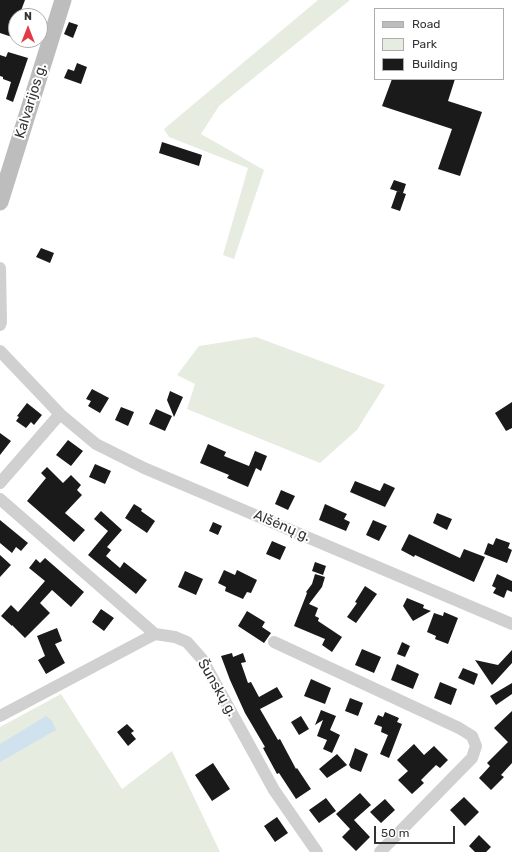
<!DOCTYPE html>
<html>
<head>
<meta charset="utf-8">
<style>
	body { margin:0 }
	#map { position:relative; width:512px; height:852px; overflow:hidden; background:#fff; font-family:Rubik,sans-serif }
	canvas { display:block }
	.legend { position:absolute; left:374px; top:8px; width:130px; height:72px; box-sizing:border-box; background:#fff; border:1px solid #adadad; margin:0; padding:5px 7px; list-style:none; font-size:12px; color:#333 }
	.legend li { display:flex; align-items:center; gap:8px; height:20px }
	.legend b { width:20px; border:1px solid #adadad }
	.north { position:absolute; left:8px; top:8px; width:40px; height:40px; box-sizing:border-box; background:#fff; border:1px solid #adadad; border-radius:50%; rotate:0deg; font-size:11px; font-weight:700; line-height:16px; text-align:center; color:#333 }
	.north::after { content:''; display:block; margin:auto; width:14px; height:18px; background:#e63946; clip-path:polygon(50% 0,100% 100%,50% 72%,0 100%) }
	.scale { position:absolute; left:374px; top:826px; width:81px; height:18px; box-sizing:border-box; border:2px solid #333; border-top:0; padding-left:5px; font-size:12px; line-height:14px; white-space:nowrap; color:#333; -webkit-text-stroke:3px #fff; paint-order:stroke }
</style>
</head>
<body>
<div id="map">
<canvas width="512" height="852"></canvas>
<ul class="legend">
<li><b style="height:5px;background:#bdbdbd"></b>Road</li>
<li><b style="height:11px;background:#e6ecdf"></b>Park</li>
<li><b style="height:11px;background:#1a1a1a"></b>Building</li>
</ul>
<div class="north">N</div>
<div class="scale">50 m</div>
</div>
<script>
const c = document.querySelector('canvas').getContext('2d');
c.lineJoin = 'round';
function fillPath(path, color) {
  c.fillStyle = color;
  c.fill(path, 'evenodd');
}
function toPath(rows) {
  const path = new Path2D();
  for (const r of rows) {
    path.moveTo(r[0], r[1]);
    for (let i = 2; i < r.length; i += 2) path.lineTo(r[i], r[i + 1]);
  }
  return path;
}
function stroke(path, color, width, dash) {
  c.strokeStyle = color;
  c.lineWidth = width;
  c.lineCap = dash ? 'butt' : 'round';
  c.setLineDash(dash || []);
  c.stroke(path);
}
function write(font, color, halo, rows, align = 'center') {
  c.font = font + ' Rubik,sans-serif';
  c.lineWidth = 4;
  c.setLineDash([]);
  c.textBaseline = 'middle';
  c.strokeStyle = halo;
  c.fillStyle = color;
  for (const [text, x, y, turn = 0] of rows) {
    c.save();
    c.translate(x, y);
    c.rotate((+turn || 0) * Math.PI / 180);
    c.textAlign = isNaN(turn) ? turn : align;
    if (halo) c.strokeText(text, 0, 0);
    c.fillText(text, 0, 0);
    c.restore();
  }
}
const green = toPath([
	[318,0,350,0,219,106,201,134,264,170,234,259,223,255,248,168,169,137,164,129],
	[256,337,385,385,357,430,320,463,187,409,195,384,177,375,199,346],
	[61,694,122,789,172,751,220,852,0,852,0,727]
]);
const water = toPath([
	[46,716,52,721,56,730,0,762,0,744]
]);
const building = toPath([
	[0,0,25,0,19,16,16,16,16,25,12,37,0,33],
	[69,22,78,25,73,38,64,34],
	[8,52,28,58,13,102,6,99,11,82,3,79,3,77,0,76,0,55,6,57],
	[77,63,87,67,81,84,64,78,68,69,74,71],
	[392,79,455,79,448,101,482,112,460,176,438,169,452,129,382,106],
	[162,142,202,155,199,166,159,153],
	[394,180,406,184,403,193,390,189],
	[397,191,406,194,400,211,391,208],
	[41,248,54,253,50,263,36,257],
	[92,389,109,398,100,413,88,406,91,401,86,399],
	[170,391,183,397,174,417,167,400],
	[512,402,512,428,506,431,495,413],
	[27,403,42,415,34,425,31,422,26,428,16,421,19,417,17,416],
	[121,407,134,412,128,426,115,420],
	[156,409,172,416,165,431,149,424],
	[0,433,11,441,0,455],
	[68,440,83,451,71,466,56,455],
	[208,444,226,452,224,456,249,466,255,451,267,456,261,471,256,468,248,487,227,478,229,475,200,463],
	[95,464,111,471,105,484,89,477],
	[47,467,63,483,71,475,81,485,77,490,82,495,65,513,85,530,74,542,27,501,46,478,41,473],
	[355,481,380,491,384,483,395,488,385,507,350,492],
	[281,490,295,496,288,510,275,504],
	[134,504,142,509,141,511,155,521,147,533,125,518],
	[325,504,347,514,344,519,350,522,346,531,319,520],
	[101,511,122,530,107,547,111,550,106,556,120,568,124,562,147,580,136,594,88,555,108,531,94,519],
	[437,513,452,519,447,530,433,523],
	[0,520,28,543,21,551,16,547,12,553,0,543],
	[373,520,387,526,379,541,366,535],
	[213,522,222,526,218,535,209,531],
	[409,534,460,558,464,549,485,557,474,582,415,555,414,557,401,550],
	[496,538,510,543,508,548,512,550,507,563,484,554,488,543,493,545],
	[272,541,286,547,280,560,266,554],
	[0,555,11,565,0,577],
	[45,558,84,592,71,607,52,590,40,603,50,613,25,638,12,625,12,626,1,616,11,605,18,612,45,581,29,568,36,559,40,563],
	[315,562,326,566,323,575,312,571],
	[224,570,235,575,237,570,257,580,251,593,247,592,243,599,225,591,226,587,218,583],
	[185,571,203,579,196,595,178,587],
	[315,574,325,577,322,587,309,604,318,608,315,616,319,618,318,621,342,637,332,652,322,645,325,639,294,626,307,593,306,592,312,584],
	[497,574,512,581,512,592,507,590,504,598,493,593,496,588,492,586],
	[365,586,377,594,356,623,347,617,357,603,355,602],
	[407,598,424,605,423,608,431,611,413,621,403,606],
	[101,609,114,618,104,631,92,622],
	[247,611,265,622,262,627,271,633,264,643,238,626],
	[444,612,458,618,448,644,435,639,436,636,427,632,434,613,443,616],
	[57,628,62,641,55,644,65,663,46,674,38,660,45,656,37,636],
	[402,642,410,646,405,657,397,654],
	[362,649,381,657,374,673,355,665],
	[512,650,512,663,492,685,475,660,498,665],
	[232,653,233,657,243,653,246,662,241,663,248,683,251,682,259,697,277,687,283,697,260,709,278,740,280,739,296,769,297,768,311,789,296,799,279,773,277,774,263,748,265,747,245,713,230,680,221,656],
	[397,664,419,674,413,689,391,680],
	[463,668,478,674,474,685,458,678],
	[311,679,331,688,325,704,304,696],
	[440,682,457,689,451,705,434,698],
	[512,683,512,694,496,705,490,696],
	[350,698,363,703,358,716,345,711],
	[321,710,336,716,330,730,340,735,332,753,323,749,327,740,317,736,323,720,315,725],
	[512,711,512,763,501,775,504,777,491,790,479,778,490,766,487,763,508,742,494,728],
	[385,712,399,718,397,722,402,724,389,758,380,754,388,735,381,732,382,727,374,724,378,715,383,717],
	[301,716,309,729,299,735,291,722],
	[127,724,134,731,131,733,136,739,128,746,117,732],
	[414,744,424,755,434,746,448,760,440,768,436,765,421,780,424,783,412,794,398,780,408,771,397,760],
	[355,748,368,754,361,772,351,768,349,765],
	[337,754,347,765,327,778,319,769],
	[213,763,230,789,212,801,195,775],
	[360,793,371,805,354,820,370,837,356,851,342,837,350,829,336,814],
	[464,797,479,812,465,826,450,810],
	[326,798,336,811,319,823,309,810],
	[385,799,395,810,381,823,370,812],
	[277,817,288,833,275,842,264,826],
	[479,835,491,847,486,852,475,852,469,846]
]);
const minor = toPath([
	[0,268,1,322,0,325],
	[0,351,60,414,96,444,144,468,512,624],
	[0,483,60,414],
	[0,499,155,634],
	[274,642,459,728,472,736,476,746,472,758,380,852],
	[0,716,155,634,175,637,187,642,202,659,274,790,317,852]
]);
const secondary = toPath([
	[0,202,63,0]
]);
const streetNames = [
	["Kalvarijos g.",31,101,-73],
	["Alšėnų g.",282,526,23],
	["Šunskų g.",217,688,60]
];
fillPath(green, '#e6ecdf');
fillPath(water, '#cfe2ee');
fillPath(building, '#1a1a1a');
stroke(minor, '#d0d0d0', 12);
stroke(secondary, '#bdbdbd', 17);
write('14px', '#333', '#fff', streetNames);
</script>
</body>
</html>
